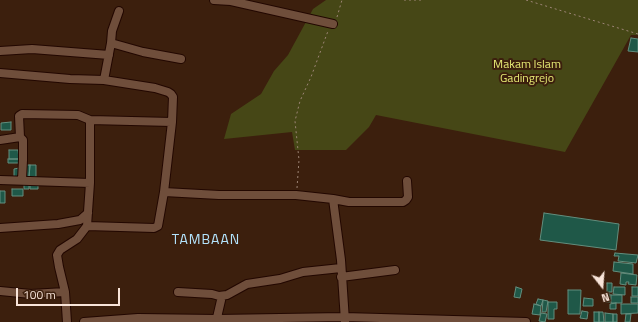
<!DOCTYPE html>
<html>
<head>
<meta charset="utf-8">
<style>
	body { margin:0 }
	#map { position:relative; width:638px; height:322px; overflow:hidden; background:#3c1f0d; font-family:"Titillium Web",sans-serif }
	canvas { display:block }
	.north { position:absolute; left:582px; top:266px; width:40px; height:40px; -webkit-text-stroke:3px #3c1f0d; paint-order:stroke; rotate:163deg; font-size:11px; font-weight:700; line-height:16px; text-align:center; color:#f8e4d9 }
	.north::after { content:''; display:block; margin:auto; width:14px; height:18px; background:#f8e4d9; clip-path:polygon(50% 0,100% 100%,50% 72%,0 100%) }
	.scale { position:absolute; left:16px; top:288px; width:104px; height:18px; box-sizing:border-box; border:2px solid #f8e4d9; border-top:0; padding-left:5px; font-size:12px; line-height:14px; white-space:nowrap; color:#f8e4d9; -webkit-text-stroke:3px #3c1f0d; paint-order:stroke }
</style>
</head>
<body>
<div id="map">
<canvas width="638" height="322"></canvas>
<div class="north">N</div>
<div class="scale">100 m</div>
</div>
<script>
const c = document.querySelector('canvas').getContext('2d');
c.lineJoin = 'round';
function fillPath(path, color) {
  c.fillStyle = color;
  c.fill(path, 'evenodd');
}
function toPath(rows) {
  const path = new Path2D();
  for (const r of rows) {
    path.moveTo(r[0], r[1]);
    for (let i = 2; i < r.length; i += 2) path.lineTo(r[i], r[i + 1]);
  }
  return path;
}
function stroke(path, color, width, dash) {
  c.strokeStyle = color;
  c.lineWidth = width;
  c.lineCap = dash ? 'butt' : 'round';
  c.setLineDash(dash || []);
  c.stroke(path);
}
function write(font, color, halo, rows, align = 'center') {
  c.font = font + ' "Titillium Web",sans-serif';
  c.lineWidth = 4;
  c.setLineDash([]);
  c.textBaseline = 'middle';
  c.strokeStyle = halo;
  c.fillStyle = color;
  for (const [text, x, y, turn = 0] of rows) {
    c.save();
    c.translate(x, y);
    c.rotate((+turn || 0) * Math.PI / 180);
    c.textAlign = isNaN(turn) ? turn : align;
    if (halo) c.strokeText(text, 0, 0);
    c.fillText(text, 0, 0);
    c.restore();
  }
}
const green = toPath([
	[326,0,638,0,638,35,631,35,565,152,376,115,369,127,346,150,295,150,292,132,224,139,231,114,261,94,274,71,288,55,313,9]
]);
const building = toPath([
	[631,38,638,39,638,52,628,51,631,38],
	[11,122,11,130,1,130,1,123,11,122],
	[9,150,18,150,19,159,9,159,9,150],
	[8,159,19,159,19,163,8,163,8,159],
	[24,165,30,165,29,177,24,177,24,165],
	[30,165,36,165,36,177,29,177,30,165],
	[19,168,19,177,14,177,14,169,19,168],
	[24,182,29,182,29,189,24,189,24,182],
	[38,183,38,189,30,189,30,184,38,183],
	[12,189,23,189,23,196,12,196,12,189],
	[0,191,5,191,5,203,0,203,0,191],
	[544,213,619,224,616,250,540,240,544,213],
	[615,253,638,255,636,263,618,261,619,256,614,256,615,253],
	[614,262,633,264,633,274,613,271,614,262],
	[621,273,637,275,636,285,628,284,629,282,626,282,626,285,620,284,621,273],
	[607,283,612,283,612,292,607,292,607,283],
	[516,287,522,289,520,298,514,297,516,287],
	[614,287,625,287,625,295,613,294,614,287],
	[632,287,638,287,638,296,632,296,632,287],
	[568,290,581,290,580,314,568,314,568,290],
	[606,294,610,294,610,302,605,302,606,294],
	[611,295,622,295,622,303,611,303,611,295],
	[631,297,638,297,638,303,631,303,631,297],
	[584,298,593,299,593,306,583,306,584,298],
	[538,299,543,300,541,306,536,304,538,299],
	[543,300,548,301,546,312,542,312,543,300],
	[548,302,557,302,557,309,554,309,554,319,548,319,548,302],
	[616,303,616,309,610,309,610,304,616,303],
	[534,304,541,306,540,315,532,314,534,304],
	[621,304,638,304,638,313,621,314,621,304],
	[582,311,588,312,587,319,580,318,582,311],
	[594,312,599,312,599,322,594,322,594,312],
	[599,312,603,312,604,322,599,322,599,312],
	[541,313,547,314,545,322,539,321,541,313],
	[605,313,613,314,613,322,605,322,605,313],
	[613,314,617,314,617,322,613,322,613,314],
	[626,314,631,314,630,322,625,322,626,314]
]);
const path = toPath([
	[404,0,421,0],
	[526,0,638,34],
	[337,17,342,0],
	[297,188,299,160,295,121,300,101,311,77,328,31]
]);
const street = toPath([
	[214,0,231,1,333,24],
	[111,43,143,52,181,59],
	[0,51,32,49,109,55],
	[0,73,70,79,104,80,155,88,168,92,171,94,173,97,172,122,164,192,158,226,154,228,87,226],
	[104,80,111,43,112,31,119,11],
	[20,137,19,116,22,114,78,115,90,120],
	[0,140,20,137,23,140,23,160,22,180],
	[0,180,90,183,90,120,172,122],
	[164,192,219,195,296,195,333,199,341,260,345,321],
	[333,199,349,202,403,202,406,200,408,197,407,181],
	[0,228,58,224,80,220,88,213],
	[341,277,395,270],
	[0,291,31,294,65,292],
	[178,292,212,294,219,296,227,295,247,284,280,279,303,272,341,268],
	[67,322,65,292,59,267,57,255,60,250,77,239,87,226,90,183],
	[84,322,138,318,217,319,344,317,526,322],
	[216,322,222,296]
]);
const parkNames = [
	["Makam Islam",527,65],
	["Gadingrejo",527,79]
];
const quarterNames = [
	["TAMBAAN",206,241]
];
fillPath(green, '#464716');
fillPath(building, '#1f5848');
stroke(building, '#628e7e', 1);
stroke(street, '#220700', 10);
stroke(path, '#9d8576', 1, [2, 3]);
stroke(street, '#6f4e3b', 8);
write('12px', '#e5e974', '#3c1f0d', parkNames);
c.letterSpacing = '1px';
write('14px', '#b3e3fc', '#3c1f0d', quarterNames);
c.letterSpacing = '0px';
</script>
</body>
</html>
